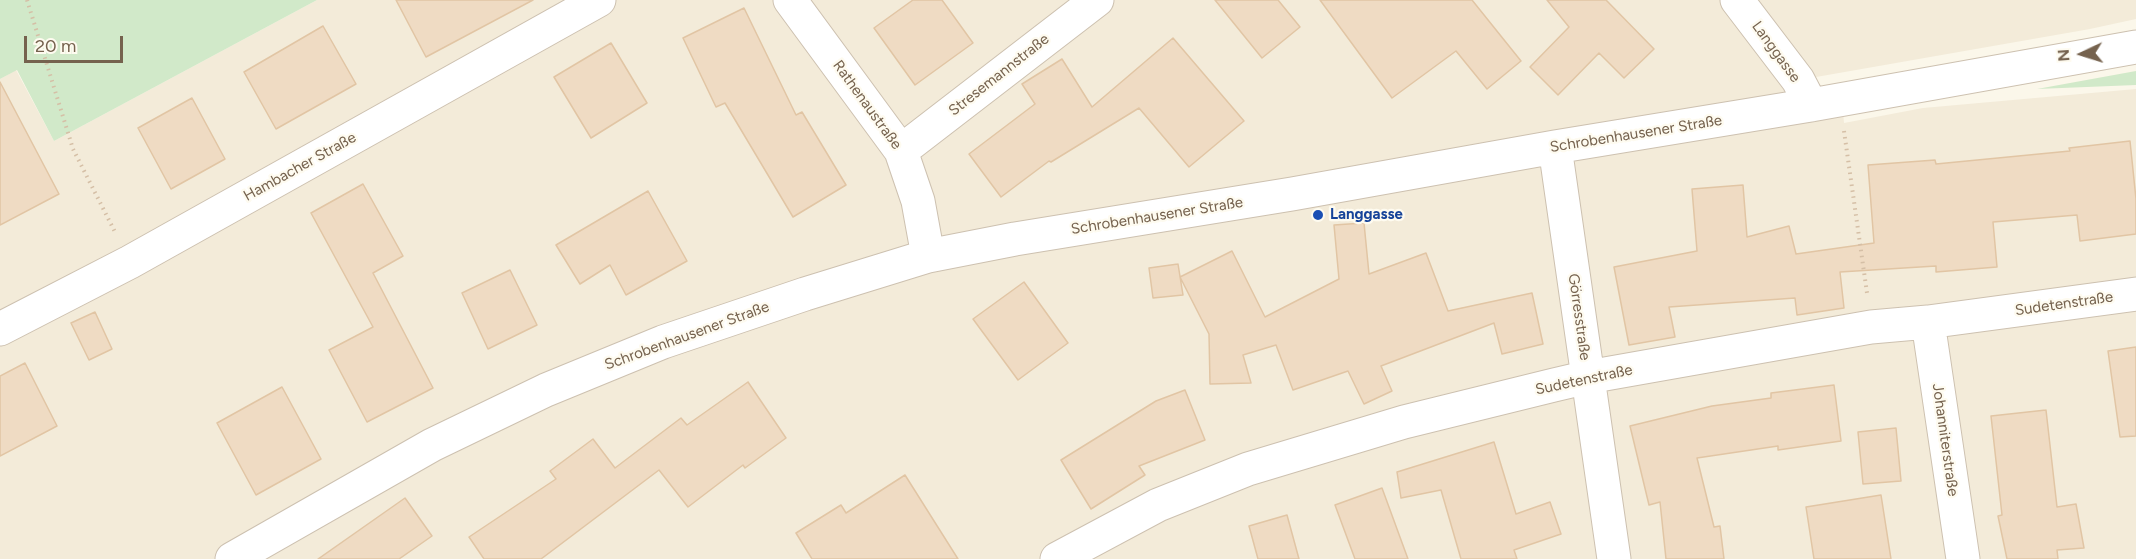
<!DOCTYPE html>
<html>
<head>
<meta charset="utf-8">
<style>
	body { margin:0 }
	#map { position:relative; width:2136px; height:559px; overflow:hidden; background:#fbf7ea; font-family:Figtree,sans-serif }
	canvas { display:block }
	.north { position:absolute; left:2052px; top:24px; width:60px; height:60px; -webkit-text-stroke:4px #fefbf0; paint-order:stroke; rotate:266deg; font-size:16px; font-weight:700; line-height:24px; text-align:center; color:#75624e }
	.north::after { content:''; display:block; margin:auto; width:21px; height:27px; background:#75624e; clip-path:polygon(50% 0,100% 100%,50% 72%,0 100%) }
	.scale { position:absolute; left:24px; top:36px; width:99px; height:27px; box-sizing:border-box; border:3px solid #75624e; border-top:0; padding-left:8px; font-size:18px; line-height:21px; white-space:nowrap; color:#75624e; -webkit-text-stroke:4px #fefbf0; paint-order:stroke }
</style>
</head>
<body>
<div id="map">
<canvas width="2136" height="559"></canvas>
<div class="north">N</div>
<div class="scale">20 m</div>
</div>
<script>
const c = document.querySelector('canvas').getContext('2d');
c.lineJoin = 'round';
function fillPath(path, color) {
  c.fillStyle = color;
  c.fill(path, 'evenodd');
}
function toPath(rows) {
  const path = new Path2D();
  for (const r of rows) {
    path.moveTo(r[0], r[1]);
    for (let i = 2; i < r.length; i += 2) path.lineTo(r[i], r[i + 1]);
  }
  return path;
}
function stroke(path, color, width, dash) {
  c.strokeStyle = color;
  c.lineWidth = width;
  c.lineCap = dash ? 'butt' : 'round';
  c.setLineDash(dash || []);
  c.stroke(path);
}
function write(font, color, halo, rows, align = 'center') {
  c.font = font + ' Figtree,sans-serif';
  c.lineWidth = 4.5;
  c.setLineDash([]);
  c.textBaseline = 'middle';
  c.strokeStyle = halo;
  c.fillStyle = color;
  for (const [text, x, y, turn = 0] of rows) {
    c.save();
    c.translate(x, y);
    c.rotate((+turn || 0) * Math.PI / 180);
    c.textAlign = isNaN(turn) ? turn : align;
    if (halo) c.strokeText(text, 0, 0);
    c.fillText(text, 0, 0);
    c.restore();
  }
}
const residential = toPath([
	[317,0,2136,0,2136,19,2090,29,1799,80,1842,99,1844,123,1923,108,2136,89,2136,559,0,559,0,79,16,70,54,141]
]);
const green = toPath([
	[0,0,317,0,54,141,17,70,0,79],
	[2136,71,2136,85,2037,89]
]);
const building = toPath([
	[396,0,533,0,426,57,396,0],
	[913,0,942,0,973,43,915,85,874,28,913,0],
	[1215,0,1278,0,1300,27,1262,58,1215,0],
	[1320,0,1472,0,1521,61,1487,89,1456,51,1392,98,1320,0],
	[1547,0,1606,0,1654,49,1624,78,1599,53,1558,95,1530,67,1569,27,1547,0],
	[744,8,796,115,802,112,846,185,793,217,725,103,716,107,683,38,744,8],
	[323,26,356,84,276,129,244,72,323,26],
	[1173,38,1244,121,1189,167,1139,108,1051,162,1049,161,1001,197,969,154,1035,104,1022,84,1062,59,1092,107,1173,38],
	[611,43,647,103,591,138,554,77,611,43],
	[0,82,59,194,0,225,0,82],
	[192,98,225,159,171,189,138,128,192,98],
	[2130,141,2136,199,2136,234,2080,241,2077,215,1993,222,1997,267,1936,272,1936,266,1840,272,1844,308,1797,315,1795,298,1669,307,1675,337,1629,345,1614,267,1697,251,1692,189,1743,185,1747,237,1789,226,1796,254,1874,243,1868,165,1935,160,1936,164,2070,151,2069,148,2130,141],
	[363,184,403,256,373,273,433,388,367,422,329,350,373,327,311,213,363,184],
	[648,191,687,261,626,295,610,265,580,284,556,245,648,191],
	[1364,223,1369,274,1426,253,1448,311,1532,293,1543,344,1502,354,1494,323,1381,366,1392,391,1364,404,1348,371,1293,390,1276,345,1243,355,1251,383,1210,384,1209,334,1180,277,1232,251,1265,317,1339,279,1334,225,1364,223],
	[1178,264,1183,295,1153,298,1149,268,1178,264],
	[510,270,537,325,488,349,462,293,510,270],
	[1024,282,1068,343,1018,380,973,319,1024,282],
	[95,312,112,349,89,360,71,323,95,312],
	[2136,347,2136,436,2120,437,2108,351,2136,347],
	[25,363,57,426,0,456,0,376,25,363],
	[748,382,786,438,745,468,743,465,688,507,659,470,541,559,484,559,469,537,556,479,550,471,593,439,615,468,681,418,687,425,748,382],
	[1834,385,1841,441,1778,450,1778,446,1697,458,1714,527,1720,526,1724,559,1666,559,1660,502,1649,505,1630,426,1712,406,1771,398,1771,393,1834,385],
	[282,387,321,459,256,495,217,423,282,387],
	[1185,390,1205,440,1139,466,1145,475,1091,509,1061,460,1156,401,1185,390],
	[2046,410,2057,507,2076,504,2084,548,2057,550,2058,559,2007,559,1998,516,2002,515,1991,416,2046,410],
	[1896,428,1901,481,1863,484,1858,432,1896,428],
	[1494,442,1516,514,1550,502,1561,534,1514,550,1517,559,1461,559,1441,490,1401,498,1397,472,1494,442],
	[905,475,958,559,812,559,796,533,841,505,846,513,905,475],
	[1382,488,1408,559,1355,559,1335,505,1382,488],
	[1881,495,1891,559,1814,559,1806,507,1881,495],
	[405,498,432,536,399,559,318,559,405,498],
	[1287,515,1299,559,1258,559,1249,526,1287,515]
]);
const path = toPath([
	[27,0,73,149,116,234],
	[1844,131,1867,293]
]);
const minor = toPath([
	[790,0,901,151,918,201,928,256],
	[1737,0,1798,80,1811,105],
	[1555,147,1614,559],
	[901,151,1097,0],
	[1928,322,1963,559],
	[0,329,130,262,599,0],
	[232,559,432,445,546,390,663,342,805,294,928,256,1015,239,1292,194,1555,147,1811,105,2136,47],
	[1057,559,1158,505,1248,469,1404,422,1554,385,1588,377,1871,327,1928,322,2136,294]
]);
const markers = [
	[1318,215,6,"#1a4fb4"]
];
const streetNames = [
	["Langgasse",1776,52,54],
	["Stresemannstraße",999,75,-38],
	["Rathenaustraße",867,105,54],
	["Schrobenhausener Straße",1636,134,-9],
	["Hambacher Straße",300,167,-29],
	["Schrobenhausener Straße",1157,216,-9],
	["Sudetenstraße",2064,304,-8],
	["Görresstraße",1579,317,82],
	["Schrobenhausener Straße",687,336,-20],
	["Sudetenstraße",1584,380,-12],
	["Johanniterstraße",1945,440,82]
];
const transitNames = [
	["Langgasse",1330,215]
];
fillPath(residential, '#f3ebd9');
fillPath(green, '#d1e9c9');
fillPath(building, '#efdbc3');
stroke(building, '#e1c5a4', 1.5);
stroke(minor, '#cdc1b0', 35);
stroke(path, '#d5bfa6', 4, [1.5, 4.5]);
stroke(minor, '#fff', 33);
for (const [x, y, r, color] of markers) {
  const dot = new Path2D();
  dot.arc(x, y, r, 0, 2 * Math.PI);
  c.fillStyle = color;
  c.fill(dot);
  stroke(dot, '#fefbf0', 2);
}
write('15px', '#75624e', '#fefbf0', streetNames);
write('bold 15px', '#164399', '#fefbf0', transitNames, 'left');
</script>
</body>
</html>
